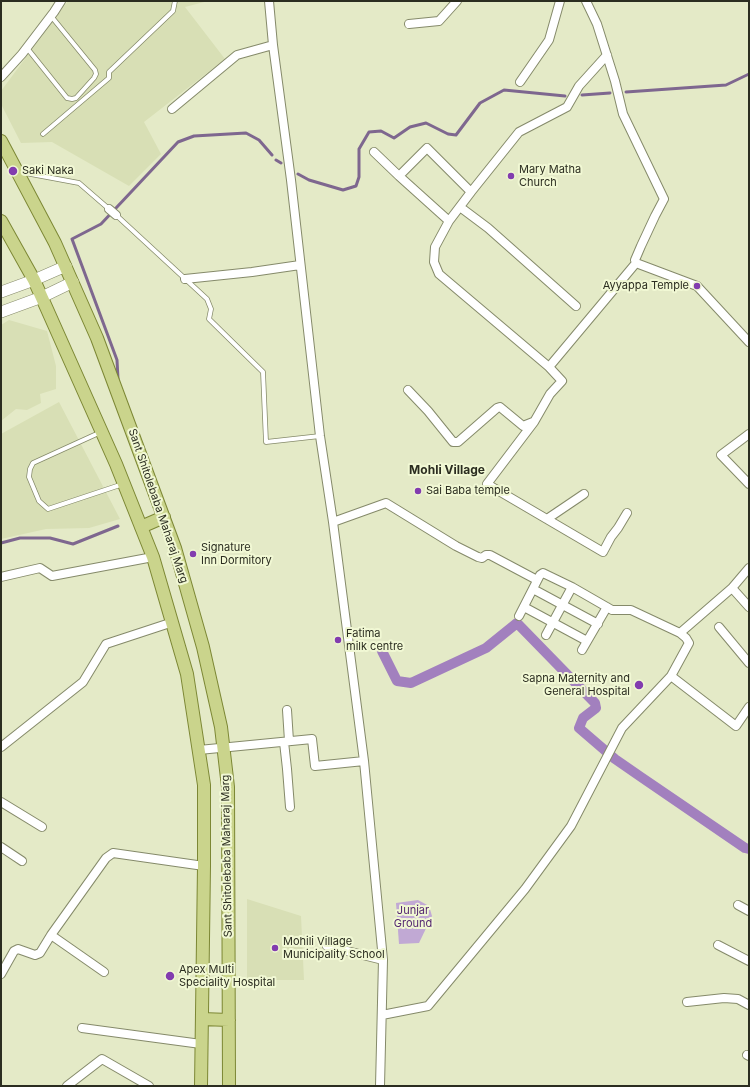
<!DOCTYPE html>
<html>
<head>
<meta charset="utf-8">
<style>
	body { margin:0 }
	#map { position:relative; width:750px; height:1087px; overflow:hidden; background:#e4eac7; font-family:Inter,sans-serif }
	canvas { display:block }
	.frame { position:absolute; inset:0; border:2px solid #2b2d20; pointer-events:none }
</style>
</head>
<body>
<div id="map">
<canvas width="750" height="1087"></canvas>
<div class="frame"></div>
</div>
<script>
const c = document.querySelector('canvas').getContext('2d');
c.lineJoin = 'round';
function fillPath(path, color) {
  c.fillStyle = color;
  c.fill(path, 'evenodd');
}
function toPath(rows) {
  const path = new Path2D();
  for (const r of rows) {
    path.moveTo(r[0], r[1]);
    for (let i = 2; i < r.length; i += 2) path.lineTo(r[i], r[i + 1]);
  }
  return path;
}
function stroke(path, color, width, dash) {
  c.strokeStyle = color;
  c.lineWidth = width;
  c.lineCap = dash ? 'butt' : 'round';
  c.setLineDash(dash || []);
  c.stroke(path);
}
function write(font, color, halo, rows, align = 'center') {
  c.font = font + ' Inter,sans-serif';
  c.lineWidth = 4;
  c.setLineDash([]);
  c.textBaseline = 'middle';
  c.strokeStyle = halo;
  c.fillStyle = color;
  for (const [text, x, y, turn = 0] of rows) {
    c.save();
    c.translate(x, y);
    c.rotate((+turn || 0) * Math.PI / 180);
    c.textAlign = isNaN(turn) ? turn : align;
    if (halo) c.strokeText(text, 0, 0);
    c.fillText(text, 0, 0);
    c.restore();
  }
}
const built = toPath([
	[68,1,208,1,185,7,225,59,144,122,161,154,129,186,52,142,21,143,1,104,1,91],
	[9,320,47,331,56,366,56,389,40,394,41,403,27,410,16,409,1,421,1,325],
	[59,402,120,519,89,528,46,529,1,539,1,434],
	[247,899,301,916,304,980,247,980]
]);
const green = toPath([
	[418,900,429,906,432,916,419,943,399,944,396,903]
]);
const stream = toPath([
	[626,92,726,85,749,74],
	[582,95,610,93],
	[276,160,281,163],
	[298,174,309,180,343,190,356,186,359,177,359,149,369,132,381,131,394,138,410,127,426,123,448,134,456,135,480,103,504,90,565,96],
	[118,379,117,360,72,239,101,224,178,142,194,136,246,133,259,140,272,155],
	[1,543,20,538,50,538,73,544,118,526]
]);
const canal = toPath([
	[382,651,397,681,411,683,486,648,517,623,595,703,596,708,583,718,579,728,615,759,641,777,745,848,749,849]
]);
const lane = toPath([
	[27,48,67,98,72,99,76,98,94,78,96,74,95,70,51,16],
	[43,134,109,78,109,72,173,11,175,1],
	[20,172,79,183,109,209],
	[116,215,207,299,211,309,209,319,263,372,266,442,320,436],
	[101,432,33,463,30,469,29,477,39,501,48,509,123,484]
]);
const street = toPath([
	[269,1,273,45,291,180,320,436,333,522,364,761,383,960,380,1086],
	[409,24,439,21,457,1],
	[1,77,22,54,54,12,61,1],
	[520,82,549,40,560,1],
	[172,109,237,55,273,45],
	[374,152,399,176,449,221,435,247,434,262,439,274,549,367,562,381,550,394,534,422,487,484,603,552,611,537,618,528,627,513],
	[399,176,427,148,471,192,449,221],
	[471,192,519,132,567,107,579,86,607,55],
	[460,207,488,228,576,306],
	[109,209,116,215],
	[636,263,697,286,749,342],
	[185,279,252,272,300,265],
	[549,367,636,263,635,260,641,246,655,216,664,199,623,114,615,81,597,24,586,1],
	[408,390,428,411,453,442,458,442,497,408,500,407,523,426,533,422],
	[749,434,721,455,749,484],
	[547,519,584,494],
	[333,522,386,503,456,546,478,557,482,558,486,555,490,555,537,580],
	[1,577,40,568,52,576,153,557],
	[732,588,749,607],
	[533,589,598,624],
	[524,607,587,641],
	[519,616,540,575,543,573,572,587,612,610,631,610,680,633],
	[719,627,749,663],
	[546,635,572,587],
	[582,650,607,607],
	[671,676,736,726,749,707],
	[287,710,289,741],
	[284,742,287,769,290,807],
	[1,747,83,682,106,644,173,622],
	[199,750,312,739,315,766,364,761],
	[1,802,42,827],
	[1,847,22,861],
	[738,905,749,911],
	[51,935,104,972],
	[718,945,749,961],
	[327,946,383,960],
	[1,974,14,951,18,949,35,955,40,953,51,935,106,858,113,853,204,866],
	[687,1002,724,998,738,999,749,1005],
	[382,1015,428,1006,525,889,571,826,622,728,671,676,689,643,686,638,680,633,732,588,749,568],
	[82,1028,201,1044],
	[747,1055,749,1056],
	[67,1086,102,1059,149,1086]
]);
const secondary = toPath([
	[1,292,34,280,66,266],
	[1,312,42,297,73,282]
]);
const primary = toPath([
	[1,141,55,243,97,338,175,548,203,647,221,727,228,787,229,1086],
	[1,221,34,280,116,464,153,557,187,674,204,785,204,866,201,1086],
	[141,527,164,517],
	[202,1019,229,1020]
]);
const markers = [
	[13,171,5,"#823caf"],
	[511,176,4,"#823caf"],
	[697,286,4,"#823caf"],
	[418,491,4,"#823caf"],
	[193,554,4,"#823caf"],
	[338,640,4,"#823caf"],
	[639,685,5,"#823caf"],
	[275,948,4,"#823caf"],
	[170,976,5,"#823caf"]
];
const poiNames = [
	["Mary Matha",519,170],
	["Church",519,183],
	["Saki Naka",22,171],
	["Ayyappa Temple",689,286,"right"],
	["Sai Baba temple",426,491],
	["Signature",201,548],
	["Inn Dormitory",201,561],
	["Fatima",346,634],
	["milk centre",346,647],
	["Sapna Maternity and",630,679,"right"],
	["General Hospital",630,692,"right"],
	["Mohili Village",283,942],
	["Municipality School",283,955],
	["Apex Multi",179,970],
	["Speciality Hospital",179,983]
];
const streetNames = [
	["Sant Shitolebaba Maharaj Marg",158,506,71],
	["Sant Shitolebaba Maharaj Marg",227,856,-91]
];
const parkNames = [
	["Junjar",413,911],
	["Ground",413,924]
];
const neighbourhoodNames = [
	["Mohli Village",447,470]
];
fillPath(built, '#d8dfb5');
fillPath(green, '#c1a9d4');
stroke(stream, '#7e678f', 3);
stroke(canal, '#a280be', 10);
stroke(lane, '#858a6a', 5.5);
stroke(street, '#858a6a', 10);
stroke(secondary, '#858a6a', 12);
stroke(primary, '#7c8734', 14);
stroke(lane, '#fff', 4);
stroke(street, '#fff', 8);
stroke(secondary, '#fff', 11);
stroke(primary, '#cad48c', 12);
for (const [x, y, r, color] of markers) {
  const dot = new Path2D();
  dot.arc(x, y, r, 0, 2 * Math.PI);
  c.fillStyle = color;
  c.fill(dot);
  stroke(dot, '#f1f8d4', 1.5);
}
write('11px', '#2b2d20', '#f1f8d4', poiNames, 'left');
write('11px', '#2b2d20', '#f1f8d4', streetNames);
write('11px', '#542671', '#f1f8d4', parkNames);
write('bold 12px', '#2b2d20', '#f1f8d4', neighbourhoodNames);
</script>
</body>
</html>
